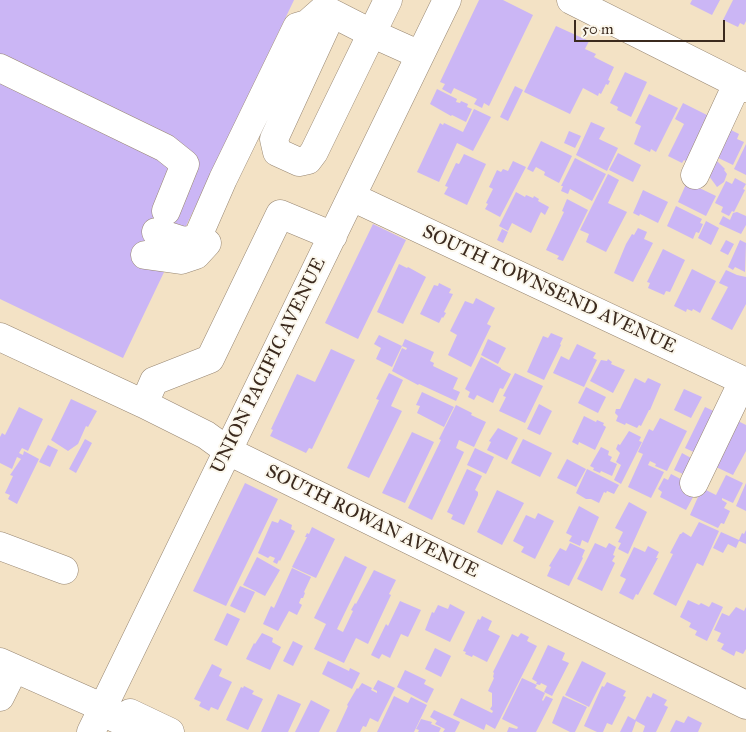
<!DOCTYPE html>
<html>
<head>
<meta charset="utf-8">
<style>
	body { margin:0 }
	#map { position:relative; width:746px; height:732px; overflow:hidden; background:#f3e2c5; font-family:"IM FELL Great Primer",serif }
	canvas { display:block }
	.scale { position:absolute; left:574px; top:20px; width:151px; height:22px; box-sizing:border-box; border:2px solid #3b2a1e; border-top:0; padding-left:6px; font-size:15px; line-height:18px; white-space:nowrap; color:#3b2a1e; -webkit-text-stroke:4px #fbf7ec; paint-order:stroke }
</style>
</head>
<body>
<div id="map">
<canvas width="746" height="732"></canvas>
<div class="scale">50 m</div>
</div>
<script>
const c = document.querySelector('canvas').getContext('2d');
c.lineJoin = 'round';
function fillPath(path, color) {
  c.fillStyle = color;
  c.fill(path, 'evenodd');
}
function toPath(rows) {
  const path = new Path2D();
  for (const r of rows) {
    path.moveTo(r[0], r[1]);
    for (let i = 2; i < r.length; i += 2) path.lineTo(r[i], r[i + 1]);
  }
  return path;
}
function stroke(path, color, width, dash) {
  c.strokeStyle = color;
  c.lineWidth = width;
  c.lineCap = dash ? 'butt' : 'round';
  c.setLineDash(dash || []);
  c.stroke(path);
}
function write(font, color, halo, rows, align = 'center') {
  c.font = font + ' "IM FELL Great Primer",serif';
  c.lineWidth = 4;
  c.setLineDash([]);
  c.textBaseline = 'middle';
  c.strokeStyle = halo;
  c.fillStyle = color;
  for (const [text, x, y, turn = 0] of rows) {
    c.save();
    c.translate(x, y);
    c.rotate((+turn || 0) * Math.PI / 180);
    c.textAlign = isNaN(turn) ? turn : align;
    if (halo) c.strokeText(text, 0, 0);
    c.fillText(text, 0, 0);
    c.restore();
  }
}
const building = toPath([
	[0,0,294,0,123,358,0,299],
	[479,0,503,0,533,15,489,106,484,103,482,108,474,104,477,99,454,88,451,94,442,89,445,84,440,82],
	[692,0,720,0,712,15,690,4],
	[733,0,746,0,746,21,744,25,740,23,738,27,723,20],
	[556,26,589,41,585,49,596,54,594,57,614,67,608,80,610,81,608,85,606,84,601,94,599,93,598,96,583,88,570,114,524,92],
	[625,72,647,82,631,117,617,110,618,107,610,103],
	[515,86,523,90,508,121,500,117],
	[437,89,457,99,456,102,460,103,461,101,468,104,467,107,472,109,466,122,452,115,451,116,430,104],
	[649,94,678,108,656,152,651,149,650,152,634,144,641,126,635,123],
	[683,103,713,118,691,164,684,160,682,163,668,156,684,124,675,119],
	[474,109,491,117,473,151,457,143,439,182,417,172,440,123,443,125,444,123,463,132],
	[591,122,605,128,599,139,618,148,607,171,576,155],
	[731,130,739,134,737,139,744,142,733,165,710,154],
	[569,131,581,136,575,148,564,143],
	[541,141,572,156,559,183,544,175,545,172,536,167,533,172,527,169],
	[746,144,746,175,734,169],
	[618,153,641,165,633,182,609,170],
	[464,154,486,164,467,205,444,194,448,187,445,186,456,163,459,164],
	[575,158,606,174,592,201,570,189,568,194,561,191,563,186,561,186],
	[513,161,526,167,500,217,485,209,488,204,486,203,493,189,489,187,497,170,501,172,503,169,508,171],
	[717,161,725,169,724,170,727,174,724,182,717,187,709,176,710,165],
	[608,174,619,180,608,203,627,212,606,252,586,242,589,234,580,230],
	[735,178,746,184,743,189,745,190,734,212,732,211,729,216,721,212,723,207,715,203,726,181,732,184],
	[687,182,716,196,706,216,678,202],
	[643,190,668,202,658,223,640,214,639,216,633,213],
	[516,192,525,197,526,195,533,198,534,196,539,199,538,201,549,207,545,215,541,212,531,233,512,223,508,231,499,226],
	[567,199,588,210,563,261,557,259,559,256,546,250,564,212,562,211],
	[676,206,702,219,700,223,703,224,699,233,696,232,693,239,667,226],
	[737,212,746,216,746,225,741,234,719,224,723,216,730,220,733,213],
	[706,221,719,228,711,245,698,238],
	[373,224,406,240,358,339,325,323],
	[638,228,647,232,644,239,653,243,633,282,614,273,626,244,632,234,634,235],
	[502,229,508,232,503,243,497,240],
	[726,240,734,244,728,255,720,251],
	[740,240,746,243,745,272,735,267,733,270,728,267],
	[663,249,685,260,670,292,666,291,664,295,648,288,650,283,647,282],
	[399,264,407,268,408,267,426,277,403,324,377,312],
	[692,269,716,281,700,313,693,309,692,311,687,309,686,312,674,306],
	[726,270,737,275,746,277,746,304,732,330,711,319,728,287,719,283],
	[439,283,451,289,449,293,453,294,444,312,446,313,443,318,442,317,439,323,420,314,434,285,438,286],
	[476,298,495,308,487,324,491,326,471,367,448,355,457,335,450,331,465,301,473,304],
	[551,333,563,338,560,344,561,345,544,380,527,372,543,336,548,338],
	[379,335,402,346,392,367,376,359,381,348,374,344],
	[405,339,434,352,430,361,434,363,433,366,458,378,453,389,460,392,456,401,419,384,418,385,392,371,402,348,406,350,407,348,402,346],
	[488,339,506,348,498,364,481,355],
	[577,344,596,353,593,358,597,360,584,387,553,373,561,356,569,360],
	[331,349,355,360,312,449,309,448,306,453,270,436,273,430,271,429,297,374,315,382],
	[481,357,501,368,501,369,511,374,503,389,500,388,493,403,477,395,474,400,468,397,470,392,465,389],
	[608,359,612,362,611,364,625,370,613,393,590,381,601,360,607,361],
	[389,373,403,380,391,406,402,411,369,478,347,468,379,400,376,399],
	[515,373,543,386,525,423,499,411,506,397,503,396],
	[635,378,645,383,648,378,661,384,650,410,649,410,641,426,639,425,637,428,626,423,625,425,616,421,618,416,615,413,616,409,620,409],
	[586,387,606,397,598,413,578,403],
	[684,389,702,397,691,418,674,410],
	[422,392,454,407,444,427,417,413,420,406,416,405],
	[71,399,97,411,88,427,86,426,78,444,68,451,51,440],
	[539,404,552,411,540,435,527,429],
	[456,405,472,413,471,415,486,422,474,447,459,440,456,448,464,452,432,520,408,508,441,440,439,439],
	[19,407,43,419,28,451,22,448,19,453,23,455,24,451,39,459,17,504,8,499,10,495,5,493,13,476,10,475,21,459,17,457,12,469,0,463,0,437,2,433,5,435],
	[705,407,720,414,700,455,685,448],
	[584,416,596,422,597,420,604,423,603,425,606,427,595,450,579,442,578,445,572,442],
	[660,418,687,431,667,471,655,466,656,464,650,461,648,465,664,472,651,498,628,487,643,454,638,452,649,429,653,431],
	[736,420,746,425,746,451,733,475,714,466],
	[498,428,518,438,507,460,487,450,491,442,489,441],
	[629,431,641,437,639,441,642,442,621,484,614,480,621,465,616,462,620,453,616,449,618,444,620,445],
	[412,432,434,442,405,503,382,493],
	[85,439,92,443,76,473,69,469],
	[523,439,552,453,540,477,511,463],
	[48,445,58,450,50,467,39,462],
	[601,447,609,451,608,455,612,457,610,461,617,464,612,476,601,471,600,473,593,470,594,468,590,466],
	[475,448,494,457,486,474,467,465],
	[682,453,691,458,683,474,674,470],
	[567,459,586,469,576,487,557,478],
	[467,469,482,476,475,490,478,492,478,495,464,525,451,519,453,515,447,512],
	[587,469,619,485,614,494,607,491,606,493,604,492,599,503,591,499,586,499,576,493],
	[671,474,698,488,686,510,660,497,662,492,658,489,664,478,668,480],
	[726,475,743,483,733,503,722,498,722,500,727,503,724,508,730,511,724,524,721,523,718,528,690,515,702,488,716,495],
	[245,483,278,499,226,606,193,591],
	[746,483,746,511,736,506],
	[497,490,524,503,502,545,477,532],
	[629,502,647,512,628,554,618,549,621,543,618,542,623,532,615,528],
	[579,506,599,517,588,543,582,540,580,546,569,541,572,536,566,533],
	[538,513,554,521,535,559,521,552,524,547,513,541,526,515,535,519],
	[280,519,292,525,291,529,295,531,280,561,279,560,277,564,273,562,275,558,270,556,268,558,258,553,272,521,278,523],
	[699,522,719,531,703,566,697,563,676,606,653,594,673,554,670,553,680,534,681,534,683,532,691,537],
	[312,527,335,539,316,578,292,567,307,537,305,537,307,533,309,534],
	[746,530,746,544,739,541,736,548,728,544,723,553,713,548,721,532,739,540,742,533,744,534],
	[570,543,585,550,582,557,583,558,569,586,547,576,551,567,549,566,560,548,566,551],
	[595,543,606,548,609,543,616,547,613,555,615,556,612,561,615,563,602,591,577,579],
	[648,546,659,552,656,558,658,558,638,595,636,594,633,600,619,593,626,579,620,576,634,547,645,552],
	[345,556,367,567,337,629,343,632,353,611,351,610,355,603,356,604,374,570,396,580,389,594,391,595,368,644,356,638,344,663,314,649,326,624,314,618],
	[257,557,280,570,265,596,243,585],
	[292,568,311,577,304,592,305,593,303,598,301,598,299,603,302,605,297,615,289,611,278,631,263,624,271,606,274,608],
	[240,586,255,592,245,613,230,606],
	[688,600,699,605,701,603,709,607,712,602,723,607,707,641,695,635,697,631,689,627,691,623,680,617],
	[400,601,421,610,408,637,401,634,390,658,382,654,379,659,371,655,386,624,388,626],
	[450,604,465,612,450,642,425,630,432,612,434,613,438,605,448,609],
	[736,607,744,611,746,607,746,649,743,654,736,651,734,656,721,649,724,644,717,641,721,633,714,630,722,613,729,616],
	[227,613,240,619,227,646,214,640],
	[482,616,492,621,488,630,500,636,487,662,473,655,472,657,465,654,466,652,463,651,478,619,480,620],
	[262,633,273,638,272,642,281,647,270,670,246,659,254,643,255,644],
	[521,633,529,637,527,641,537,646,495,729,486,724,484,730,453,715,461,698,492,713,493,711,490,709,492,706,492,693,488,691,494,678,493,677,494,673,493,672,512,634,518,637],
	[293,641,303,646,293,666,283,661],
	[548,645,565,653,562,660,569,663,552,696,544,692,547,686,541,683,540,685,536,684,537,682,532,679],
	[435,648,451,656,441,677,425,669],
	[328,661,349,671,350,668,360,673,352,689,322,674],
	[582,661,606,673,589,707,565,695],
	[212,664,222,669,219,676,232,682,218,710,211,707,209,711,199,706,201,702,194,699],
	[405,670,426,680,424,684,434,689,427,703,397,687],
	[522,678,537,685,535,688,545,693,542,700,543,701,546,696,553,699,536,732,507,732,509,727,517,729,518,727,502,719],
	[378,680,395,688,378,722,370,718,366,727,363,726,360,732,336,732,348,706,347,705,357,688,358,689,362,683,372,688,371,690,377,693,377,691,373,689],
	[607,682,626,691,623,696,626,697,612,725,607,723,603,732,597,732,584,726,602,686,604,687],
	[244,686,254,691,252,694,263,699,248,730,226,720,241,687,243,688],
	[653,693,667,700,664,705,668,707,656,732,643,732,645,726,636,721,632,732,620,732,628,716,635,720,647,696,651,698],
	[278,694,301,704,288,732,261,732],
	[394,696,408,703,411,697,427,705,414,732,377,732],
	[563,696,587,707,575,732,570,732,552,723],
	[311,700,330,710,319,732,295,732],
	[434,710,460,722,455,732,443,732,445,729,435,724,437,721,430,717],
	[688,716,702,723,698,732,670,732,676,720,684,723],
	[421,719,432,722,431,724,441,728,439,732,418,732,419,730,416,729]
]);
const minor = toPath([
	[571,0,746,88],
	[332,13,274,139,277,152,299,162,308,160,314,152,388,0],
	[0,68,165,148,185,164,166,211],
	[695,175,737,84],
	[352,197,746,382],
	[156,232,184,241,194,239,199,234,223,179,297,27,307,24,324,9,371,33,420,55],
	[145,255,181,260,196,255,207,243],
	[0,337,144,404,206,435,228,451,746,705],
	[144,404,154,381,210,359,280,214,333,236],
	[694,483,743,381],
	[0,546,64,570],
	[0,662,104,708,115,718,145,732],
	[0,697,14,669],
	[130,713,170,732],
	[91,732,447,0]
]);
const streetNames = [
	["SOUTH TOWNSEND AVENUE",549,290,25],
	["UNION PACIFIC AVENUE",269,366,-64],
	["SOUTH ROWAN AVENUE",372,522,26]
];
fillPath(building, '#cbb6f5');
stroke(minor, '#978672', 29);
stroke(minor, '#fff', 28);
write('19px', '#3b2a1e', '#fbf7ec', streetNames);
</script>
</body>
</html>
